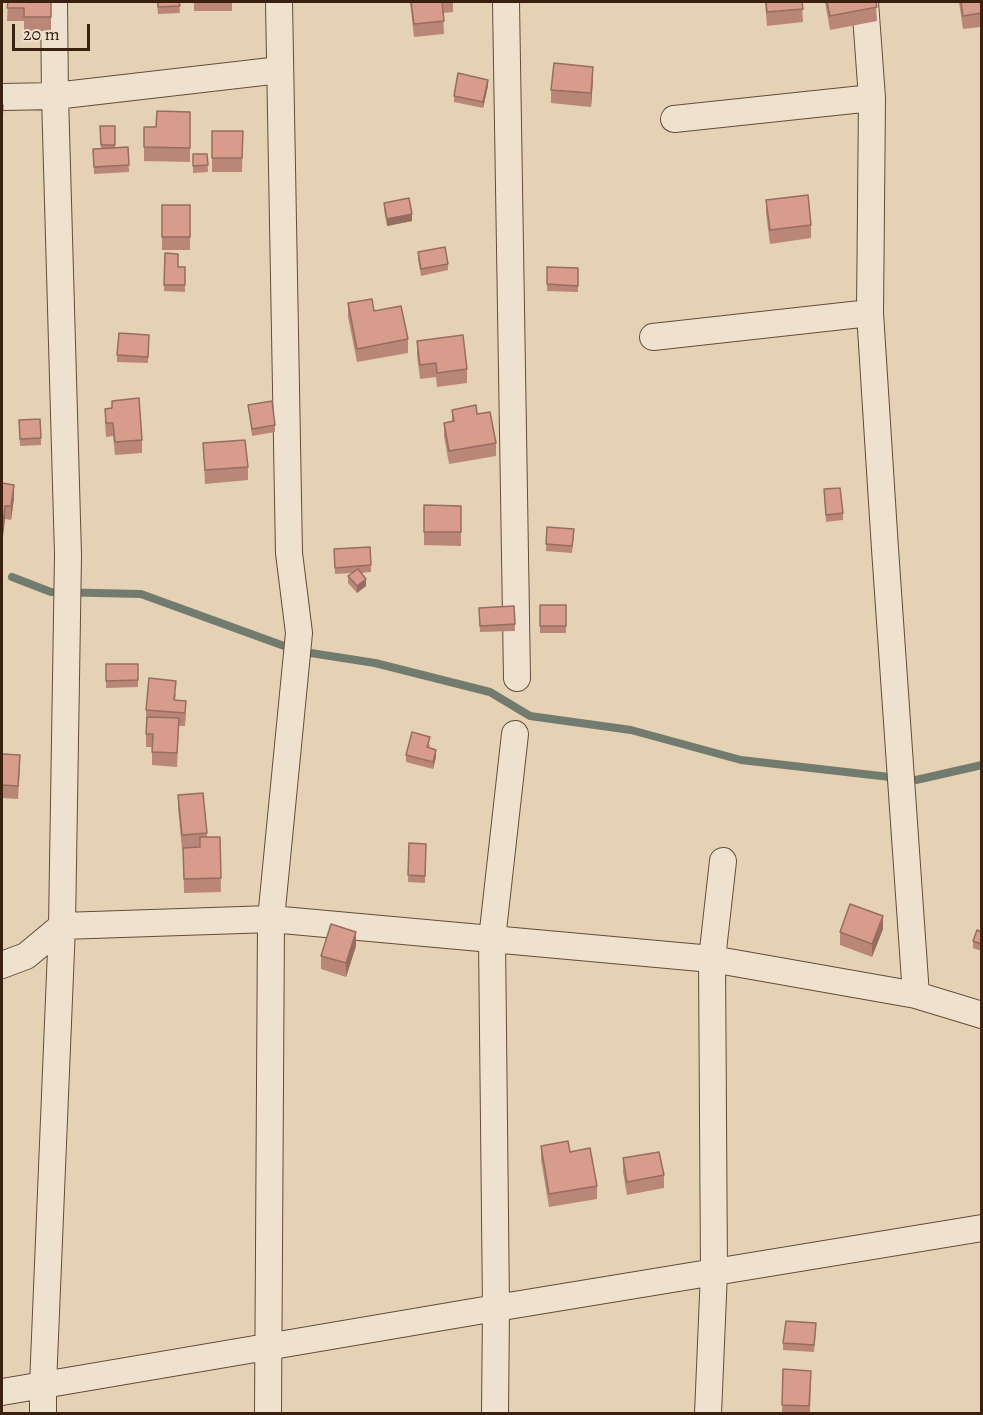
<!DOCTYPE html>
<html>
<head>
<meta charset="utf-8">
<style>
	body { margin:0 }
	#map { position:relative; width:983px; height:1415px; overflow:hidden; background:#e5d2b5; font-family:Alegreya,serif }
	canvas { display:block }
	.frame { position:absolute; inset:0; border:3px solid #3a200f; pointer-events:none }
	.scale { position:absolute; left:12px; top:24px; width:78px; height:27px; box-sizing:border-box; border:3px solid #3a200f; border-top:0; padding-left:8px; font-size:18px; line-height:21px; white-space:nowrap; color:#3a200f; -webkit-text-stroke:4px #eee2cf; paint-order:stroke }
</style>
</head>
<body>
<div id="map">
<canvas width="983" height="1415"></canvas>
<div class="frame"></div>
<div class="scale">20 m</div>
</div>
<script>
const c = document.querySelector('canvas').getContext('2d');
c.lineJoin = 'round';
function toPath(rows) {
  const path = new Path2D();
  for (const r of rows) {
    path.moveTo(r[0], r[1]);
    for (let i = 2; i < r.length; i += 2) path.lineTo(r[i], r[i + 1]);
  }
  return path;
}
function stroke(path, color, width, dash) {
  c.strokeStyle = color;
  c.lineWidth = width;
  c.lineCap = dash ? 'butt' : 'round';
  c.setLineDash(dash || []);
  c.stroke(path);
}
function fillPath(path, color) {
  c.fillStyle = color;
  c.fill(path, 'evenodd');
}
const stream = toPath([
	[12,577,51,592,141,594,298,651,375,663,490,692,530,716,631,730,741,760,916,780,982,765]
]);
const street = toPath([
	[506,2,517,678],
	[865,2,872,98,870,313,885,549,916,995],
	[2,97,55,96,280,70],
	[674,119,872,98],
	[653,337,870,313],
	[2,965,26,956,62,926,271,919,712,959,916,995,982,1015],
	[2,1392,496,1308,982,1228],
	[43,1414,43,1385,62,926,68,555,55,96,54,2],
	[268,1414,271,919,299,633,289,553,279,2],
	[495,1414,496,1308,492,939,515,734],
	[708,1414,714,1272,712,959,723,861]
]);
const wall = toPath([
	[8,2,51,2,51,31,24,31,24,21,7,21],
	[157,2,179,2,180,13,158,14],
	[194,2,232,2,232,11,194,11],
	[410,2,453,2,453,12,443,13,444,34,414,37],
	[765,2,802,2,803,22,767,26],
	[825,2,876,2,877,21,830,30],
	[959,2,981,2,981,27,963,29],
	[593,80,591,107,551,103,551,90],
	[488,86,483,108,454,102,454,96],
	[190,112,190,162,144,161,144,127,156,127],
	[100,126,115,126,115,147,128,147,129,172,94,174,93,149,101,148],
	[212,131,243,131,242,172,212,172],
	[193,154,207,154,208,172,193,173],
	[766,200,811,225,811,238,770,244,766,213],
	[384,203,412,221,387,226,384,210],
	[162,205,190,205,190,250,162,250],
	[418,252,448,264,448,270,421,276,418,259],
	[165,253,178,267,185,267,185,292,164,291],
	[578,268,578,292,547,291,547,284],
	[348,303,374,311,408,339,408,353,357,362,348,317],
	[417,341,467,369,467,383,437,387,436,377,420,379,417,355],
	[149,342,148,363,117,362,117,355],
	[112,401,142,440,142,453,115,455,113,436,106,437,105,422,105,409,112,408],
	[248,405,275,425,275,432,252,436],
	[452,410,477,414,496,443,496,456,449,464,444,436,444,423,452,421],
	[19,427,41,438,41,445,20,446],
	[203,443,248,467,248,480,205,484],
	[2,483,14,498,11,520,5,519,3,536,2,536],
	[824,489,843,513,843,520,826,522],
	[424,505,461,506,461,546,424,545],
	[547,527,574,536,572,553,546,551],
	[334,549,371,565,371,572,361,573,366,586,357,593,348,583,348,576,352,573,335,574],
	[540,605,566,605,566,633,540,633],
	[514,606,515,631,480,632,479,608],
	[106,664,138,664,138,687,106,688],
	[176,694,175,700,186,714,185,726,179,726,177,767,152,765,152,747,146,747,146,710],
	[430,744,429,748,436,757,433,769,406,762,406,755],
	[2,754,20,768,18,799,2,798],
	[178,795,207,833,207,837,220,837,221,892,184,893,183,849,182,849,178,808],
	[409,843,426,844,425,883,408,882],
	[883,929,872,957,840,945,840,932],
	[981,932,981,951,973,948,973,941],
	[356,946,346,977,321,969,321,956],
	[541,1146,570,1152,597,1186,597,1199,549,1207,541,1160],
	[623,1158,664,1175,664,1188,627,1195,623,1172],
	[816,1330,814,1352,783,1350,783,1343],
	[783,1369,811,1384,810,1413,782,1413]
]);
const shadedWall = toPath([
	[593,67,593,80,591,107,591,93],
	[488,80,488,86,483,108,483,102],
	[3,105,3,118,2,132,2,119],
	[412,214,412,221,387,226,387,219],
	[14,485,14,498,11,520,11,506],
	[5,506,5,519,3,536,3,523],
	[366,579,366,586,357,593,357,586],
	[436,750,436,757,433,769,433,762],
	[883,916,883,929,872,957,872,944],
	[356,932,356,946,346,977,346,963]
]);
const building = toPath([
	[8,2,51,2,51,17,24,17,24,8,7,8,8,2],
	[158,2,179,2,180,6,158,7,158,2],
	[411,2,442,2,444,21,414,24,411,2],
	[766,2,802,2,803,9,767,12,766,2],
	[827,2,876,2,877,7,830,16,827,2],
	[961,2,981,2,981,13,963,16,961,2],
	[554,63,593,67,591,93,551,90,554,63],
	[458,73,488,80,483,102,454,96,458,73],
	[2,105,3,105,2,119,2,105],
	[157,111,190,112,190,148,144,147,144,127,156,127,157,111],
	[100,126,115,126,115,145,101,145,100,126],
	[212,131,243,131,242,158,212,158,212,131],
	[128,147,129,165,94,167,93,149,128,147],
	[193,154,207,154,208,165,193,166,193,154],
	[808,195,811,225,770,230,766,200,808,195],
	[409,198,412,214,387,219,384,203,409,198],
	[162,205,190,205,190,237,162,237,162,205],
	[445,247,448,264,421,269,418,252,445,247],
	[165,253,178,254,178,267,185,267,185,285,164,285,165,253],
	[547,267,578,268,578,286,547,284,547,267],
	[372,299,374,311,401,306,408,339,357,349,348,303,372,299],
	[119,333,149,335,148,357,117,355,119,333],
	[463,335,467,369,437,373,436,363,420,365,417,341,463,335],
	[139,398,142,440,115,442,113,423,106,423,105,409,112,408,112,401,139,398],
	[272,401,275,425,252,429,248,405,272,401],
	[476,405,477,414,490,412,496,443,449,451,444,423,454,421,452,410,476,405],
	[40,419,41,438,20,439,19,420,40,419],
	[245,440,248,467,205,470,203,443,245,440],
	[2,483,14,485,11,506,5,506,3,523,2,522,2,483],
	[840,488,843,513,826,515,824,489,840,488],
	[424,505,461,506,461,532,424,532,424,505],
	[547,527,574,529,572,546,546,544,547,527],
	[370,547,371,565,335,568,334,549,370,547],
	[358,569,366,579,357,586,348,576,358,569],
	[540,605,566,605,566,626,540,626,540,605],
	[514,606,515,624,480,626,479,608,514,606],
	[106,664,138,664,138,680,106,681,106,664],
	[149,678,176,681,174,700,186,701,185,713,146,710,149,678],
	[147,717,179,718,177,753,152,752,153,734,146,734,147,717],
	[412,732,430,737,427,747,436,750,433,762,406,755,412,732],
	[2,754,20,755,18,786,2,785,2,754],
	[203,793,207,833,182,835,178,795,203,793],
	[200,837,220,837,221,878,184,879,183,848,200,847,200,837],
	[409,843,426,844,425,876,408,875,409,843],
	[850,904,883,916,872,944,840,932,850,904],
	[331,924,356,932,346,963,321,956,331,924],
	[977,930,981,932,981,944,973,941,977,930],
	[568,1141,570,1152,590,1148,597,1186,549,1194,541,1146,568,1141],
	[659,1152,664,1175,627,1182,623,1158,659,1152],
	[786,1321,816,1323,814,1345,783,1343,786,1321],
	[783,1369,811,1371,809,1406,782,1405,783,1369]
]);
stroke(stream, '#717b6e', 8);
stroke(street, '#654c38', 28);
stroke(street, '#eee2cf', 26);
fillPath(wall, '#b98678');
fillPath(shadedWall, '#966d61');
fillPath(building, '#d79c8b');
stroke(building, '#966d61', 1.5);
</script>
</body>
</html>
